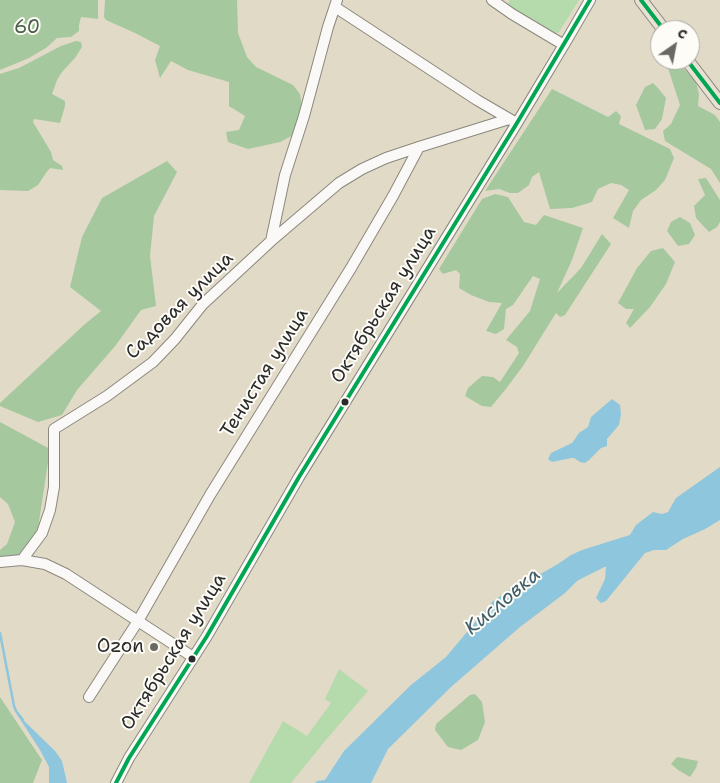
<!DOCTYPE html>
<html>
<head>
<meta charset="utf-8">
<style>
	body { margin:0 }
	#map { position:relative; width:720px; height:783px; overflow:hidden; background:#e1dac7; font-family:"Shantell Sans",sans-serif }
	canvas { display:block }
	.north { position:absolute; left:650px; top:20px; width:50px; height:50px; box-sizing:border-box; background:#fdfcf7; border:1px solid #a9a8a5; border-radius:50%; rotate:33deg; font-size:14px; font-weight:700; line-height:20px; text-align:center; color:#2b2b2b }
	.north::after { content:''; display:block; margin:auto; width:18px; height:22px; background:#6b6862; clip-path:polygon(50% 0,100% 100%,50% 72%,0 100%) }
</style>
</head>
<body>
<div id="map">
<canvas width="720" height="783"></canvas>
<div class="north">С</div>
</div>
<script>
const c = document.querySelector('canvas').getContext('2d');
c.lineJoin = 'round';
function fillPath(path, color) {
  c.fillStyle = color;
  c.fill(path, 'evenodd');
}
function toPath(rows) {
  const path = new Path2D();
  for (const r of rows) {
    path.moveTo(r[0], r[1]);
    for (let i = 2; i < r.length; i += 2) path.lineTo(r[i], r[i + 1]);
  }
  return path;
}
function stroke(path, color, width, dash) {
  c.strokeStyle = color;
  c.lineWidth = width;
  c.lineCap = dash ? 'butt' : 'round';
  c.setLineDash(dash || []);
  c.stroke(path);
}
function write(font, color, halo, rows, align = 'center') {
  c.font = font + ' "Shantell Sans",sans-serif';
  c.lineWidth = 4;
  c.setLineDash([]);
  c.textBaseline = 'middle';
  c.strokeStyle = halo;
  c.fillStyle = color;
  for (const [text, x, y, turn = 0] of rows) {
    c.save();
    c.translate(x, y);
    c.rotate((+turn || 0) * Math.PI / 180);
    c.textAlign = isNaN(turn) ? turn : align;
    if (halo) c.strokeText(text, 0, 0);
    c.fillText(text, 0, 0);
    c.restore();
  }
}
const green = toPath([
	[510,0,579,0,559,32,553,34,507,5],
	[339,669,368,691,325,741,291,783,249,783,283,721,307,736,331,703,325,699]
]);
const forest = toPath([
	[0,0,98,0,98,19,81,17,79,25,79,31,71,37,57,38,46,48,29,58,0,70],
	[105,0,237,0,238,33,247,57,256,67,293,85,300,94,302,107,297,133,280,142,248,149,228,142,226,132,239,130,245,116,229,106,229,82,188,70,171,61,160,78,155,60,160,46,135,33,106,20,104,17],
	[76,41,81,42,82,47,75,58,62,72,57,80,52,94,65,101,65,106,60,123,34,119,33,122,51,152,53,160,62,166,63,170,50,168,46,173,38,185,28,191,0,190,0,74,19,68,61,46],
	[668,62,679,63,696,82,699,94,698,106,715,115,720,122,720,183,711,169,665,141,663,131,671,124,680,105,668,68],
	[653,83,658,88,666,98,662,119,655,129,645,130,636,105,645,87],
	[552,89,608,117,616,111,621,116,619,124,670,149,674,158,665,180,656,190,641,200,633,211,629,228,613,218,629,190,621,185,611,183,598,189,592,202,572,208,550,209,539,172,532,177,529,185,518,193,510,193,499,189,485,191],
	[167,161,177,172,154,216,150,256,156,306,141,310,116,345,77,390,62,415,38,422,0,406,0,403,85,324,101,311,70,287,82,237,102,198],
	[706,178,720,200,720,222,717,227,709,232,696,218,694,206,705,195,698,179],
	[495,194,508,197,524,222,536,225,544,215,583,228,572,260,557,293,581,268,602,234,611,244,565,315,560,317,556,313,523,366,505,390,491,407,482,406,465,396,468,388,482,376,493,377,500,382,519,353,517,347,506,340,530,311,540,279,533,276,513,305,506,309,504,329,496,334,486,331,502,303,489,302,471,295,459,288,460,274,456,270,443,274,439,269,482,199],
	[680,217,690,223,695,235,689,244,678,246,667,231,671,222],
	[663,248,675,262,666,284,650,307,630,328,626,323,634,309,626,309,618,303,637,268,651,251],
	[0,422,50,449,38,528,22,555,6,559,0,556,0,550,7,544,15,522,8,504,0,497],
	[475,694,482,702,485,722,478,740,461,750,448,747,435,730,436,724,470,695],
	[0,697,42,760,33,783,0,783],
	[677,757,698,761,696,768,690,777,678,770,671,764]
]);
const water = toPath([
	[612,399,620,405,621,414,619,425,607,439,607,446,601,448,589,460,585,463,580,462,574,458,571,458,552,462,548,459,551,453,572,443,579,433,588,427,591,417],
	[720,467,720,520,705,529,683,539,666,550,654,550,645,553,606,601,601,603,596,598,605,579,606,567,599,556,593,560,583,575,565,593,520,627,451,687,388,749,371,783,315,783,317,781,325,780,344,751,411,685,446,657,493,601,511,589,530,580,558,564,571,555,582,550,630,535,636,525,653,512,662,514,668,512,676,498],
	[16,713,55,751,62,761,67,783,49,783,49,767,40,750]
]);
const stream = toPath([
	[0,633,14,706,16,711,23,720]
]);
const river = toPath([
	[573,575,619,552]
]);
const minor = toPath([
	[492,0,512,14,564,45],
	[335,7,477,100,513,121],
	[271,241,285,175,304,116,328,27,337,0],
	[22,560,42,533,50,510,54,487,54,429,107,396,153,362,175,339,203,304,271,241,339,183,362,169,386,158,419,147,509,119],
	[0,562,22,560,45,564,66,574,193,657],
	[89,697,138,621,210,495,351,268,393,196,419,147],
	[116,783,129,758,207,636,299,477,517,123,568,38,590,0]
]);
const major = toPath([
	[641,0,664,30],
	[687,60,720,103]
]);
const bus1 = toPath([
	[641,0,664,30],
	[687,60,720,103],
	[116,783,129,758,207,636,299,477,517,123,590,0]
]);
const markers = [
	[345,402,4.5,"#2b2b2b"],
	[154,647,5,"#6b6862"],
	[192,659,4.5,"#2b2b2b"]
];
const parkNames = [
	["60",27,28]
];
const streetNames = [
	["Октябрьская улица",384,305,-58],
	["Садовая улица",180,306,-45],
	["Тенистая улица",265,373,-58],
	["Октябрьская улица",174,652,-58]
];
const poiNames = [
	["Ozon",144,647]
];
const waterNames = [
	["Кисловка",503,602,-40]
];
fillPath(green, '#b5daac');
fillPath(forest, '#a5c89f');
fillPath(water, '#8ec6dd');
stroke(stream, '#8ec6dd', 2.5);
stroke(river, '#8ec6dd', 14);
stroke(minor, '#8c887e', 12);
stroke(major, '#8c887e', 14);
stroke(minor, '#faf9f7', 10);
stroke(major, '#e9e1d4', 12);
stroke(bus1, '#00a651', 4);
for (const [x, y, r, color] of markers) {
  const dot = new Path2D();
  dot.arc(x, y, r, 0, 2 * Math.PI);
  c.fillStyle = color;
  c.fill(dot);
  stroke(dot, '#fdfcf7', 2);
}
write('19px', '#4a604b', '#fdfcf7', parkNames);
write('19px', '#2b2b2b', '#fdfcf7', streetNames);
write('19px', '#2b2b2b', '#fdfcf7', poiNames, 'right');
write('italic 20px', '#415e6c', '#fdfcf7', waterNames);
</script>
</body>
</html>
